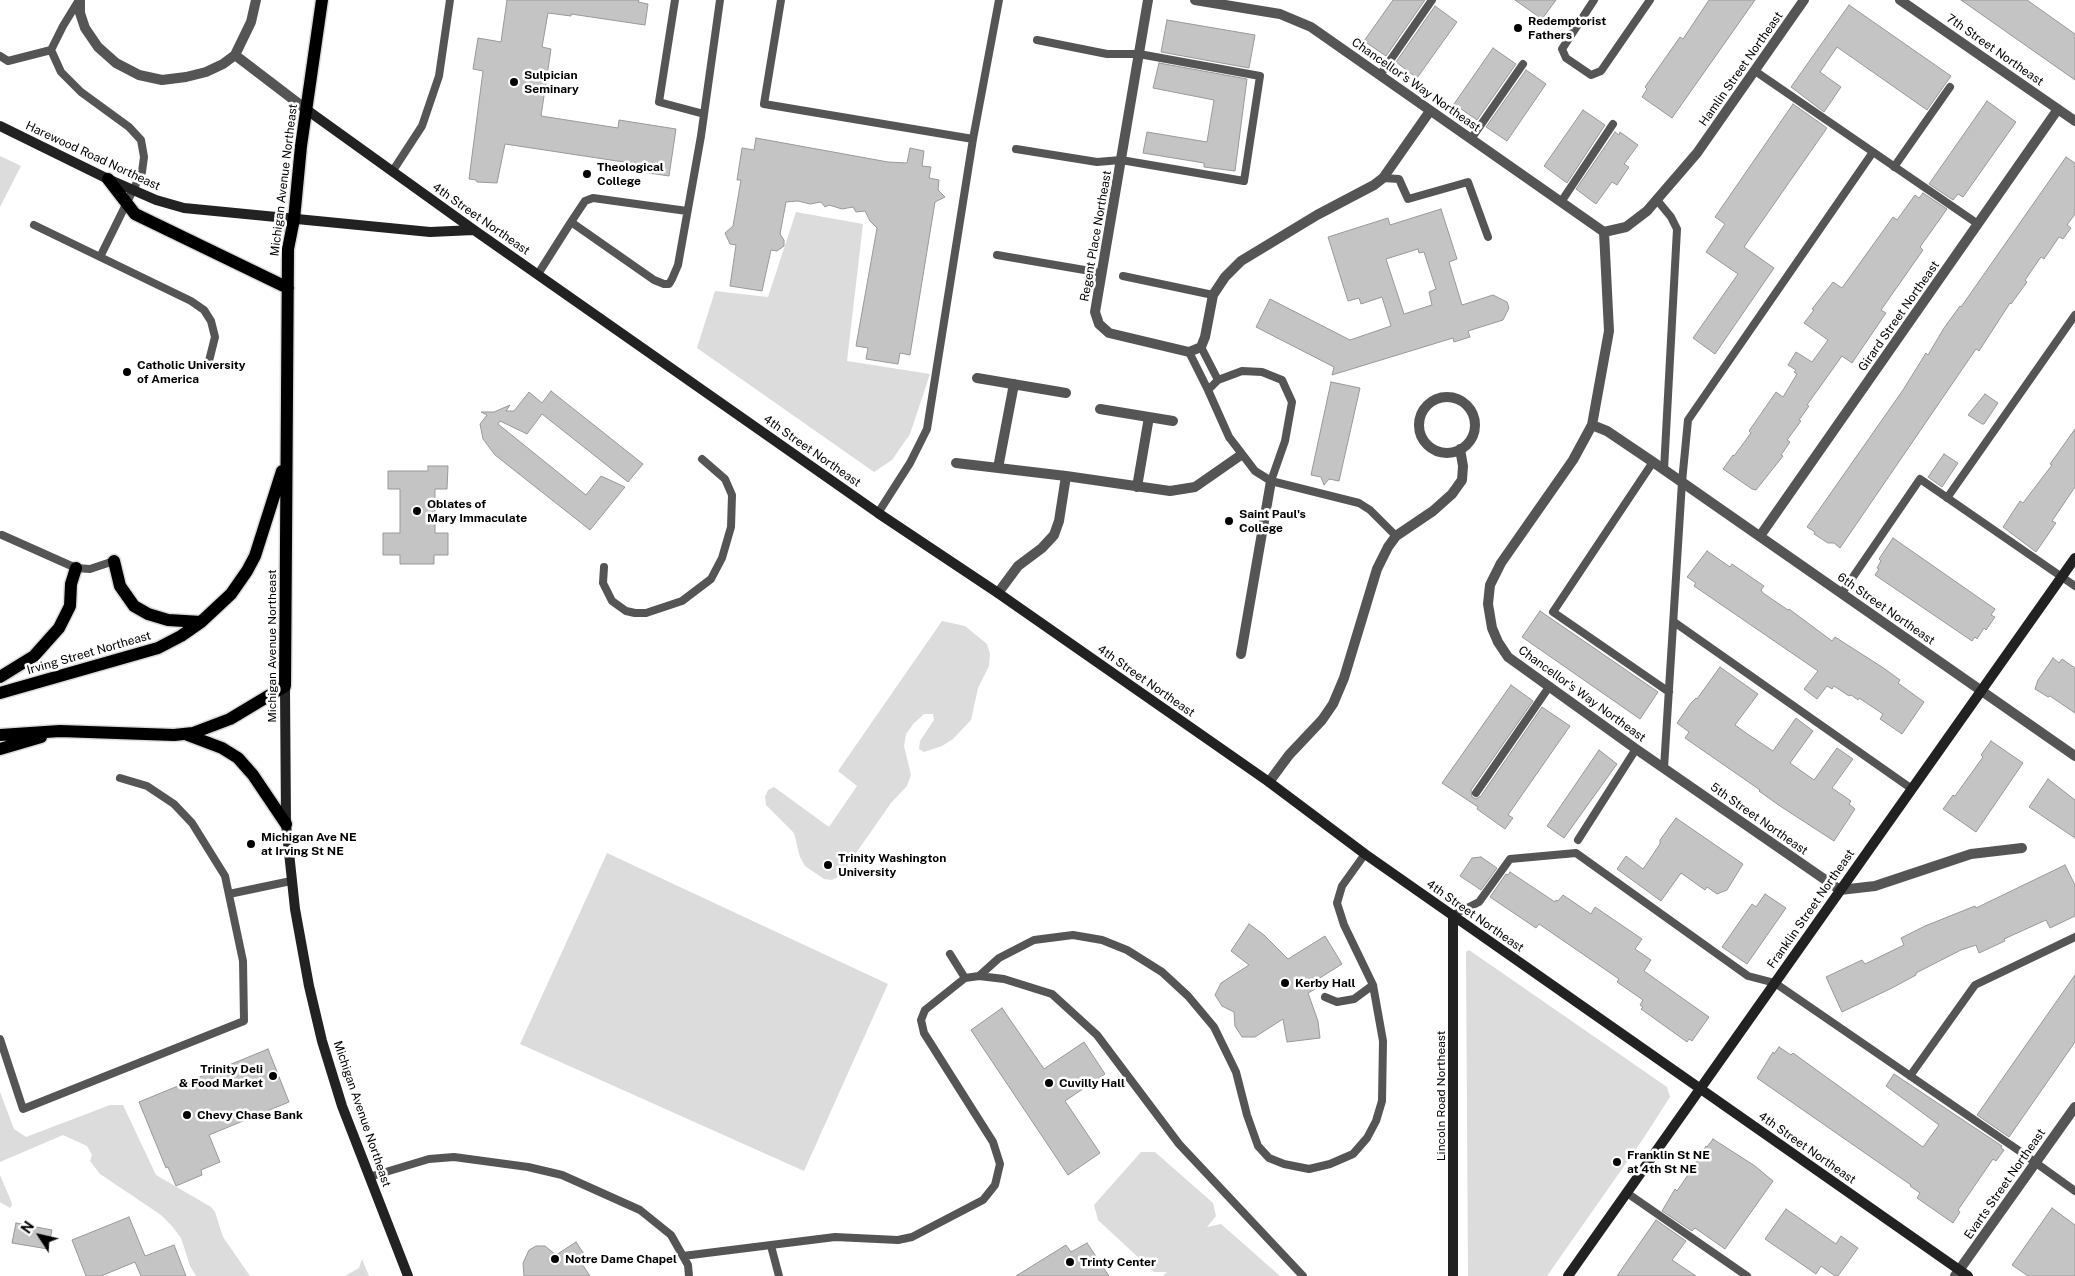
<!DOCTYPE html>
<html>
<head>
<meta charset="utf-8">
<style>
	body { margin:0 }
	#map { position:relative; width:2075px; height:1276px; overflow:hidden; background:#fff; font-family:"Public Sans",sans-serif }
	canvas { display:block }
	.north { position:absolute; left:15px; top:1211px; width:50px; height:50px; -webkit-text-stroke:4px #fff; paint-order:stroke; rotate:305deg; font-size:14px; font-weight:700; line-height:20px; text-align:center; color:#000 }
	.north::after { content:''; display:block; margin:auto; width:18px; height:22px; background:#000; clip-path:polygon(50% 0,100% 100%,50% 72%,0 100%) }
</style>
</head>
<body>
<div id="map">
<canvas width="2075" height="1276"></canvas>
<div class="north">N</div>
</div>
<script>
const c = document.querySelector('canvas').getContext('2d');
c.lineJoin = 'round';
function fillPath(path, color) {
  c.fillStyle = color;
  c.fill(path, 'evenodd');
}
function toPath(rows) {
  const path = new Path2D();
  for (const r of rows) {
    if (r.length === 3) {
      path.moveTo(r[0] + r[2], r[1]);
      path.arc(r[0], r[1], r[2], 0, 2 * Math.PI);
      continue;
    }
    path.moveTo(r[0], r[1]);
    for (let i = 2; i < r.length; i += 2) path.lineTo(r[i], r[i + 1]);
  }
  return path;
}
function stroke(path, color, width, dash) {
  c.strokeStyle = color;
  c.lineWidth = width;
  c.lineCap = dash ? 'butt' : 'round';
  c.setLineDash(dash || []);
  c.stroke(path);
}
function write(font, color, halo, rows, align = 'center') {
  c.font = font + ' "Public Sans",sans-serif';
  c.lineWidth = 5;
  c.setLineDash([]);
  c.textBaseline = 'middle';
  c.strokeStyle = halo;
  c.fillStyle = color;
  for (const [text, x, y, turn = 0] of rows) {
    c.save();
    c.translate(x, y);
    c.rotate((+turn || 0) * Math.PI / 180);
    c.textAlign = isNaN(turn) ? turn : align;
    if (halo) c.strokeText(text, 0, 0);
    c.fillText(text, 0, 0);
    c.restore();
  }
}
const green = toPath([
	[0,156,21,166,0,207],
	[796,212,863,224,847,361,930,374,910,434,892,460,874,472,697,348,715,291,768,297],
	[942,621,965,626,987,644,990,654,989,666,978,688,971,720,953,739,942,746,924,752,919,749,920,741,934,720,933,714,924,714,914,723,906,734,904,746,911,775,907,786,891,803,840,876,832,880,824,879,805,866,800,857,794,833,766,805,765,797,768,790,774,787,829,827,857,786,838,771],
	[607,853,888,984,804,1171,520,1044],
	[1469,950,1667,1087,1670,1097,1643,1139,1547,1276,1468,1276,1466,952],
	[0,1092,14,1129,26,1137,110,1105,123,1105,156,1175,211,1207,215,1212,223,1237,250,1276,196,1276,190,1266,181,1238,172,1226,161,1215,100,1174,90,1161,92,1155,87,1146,63,1135,0,1162],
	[1141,1152,1155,1152,1213,1203,1216,1216,1207,1227,1221,1224,1280,1276,1163,1276,1167,1272,1154,1272,1098,1220,1094,1205],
	[0,1175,11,1201,12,1205,10,1208,0,1202],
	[362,1259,369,1276,345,1276,359,1268]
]);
const building = toPath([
	[507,0,639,0,638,2,648,4,645,25,571,14,571,16,548,13,542,47,551,49,541,116,618,128,619,120,676,129,669,176,636,171,637,164,505,144,497,183,477,182,476,180,469,179,483,71,473,69,478,38,501,42,507,0],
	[1393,0,1425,0,1386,56,1364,41,1393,0],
	[1515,0,1556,0,1542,19,1515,0],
	[1709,0,1755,0,1672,118,1642,97,1647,89,1645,87,1680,37,1683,39,1709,0],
	[1961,0,2027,0,2075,34,2075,80,1961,0],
	[1849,5,1951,76,1927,110,1837,47,1820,72,1841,87,1824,112,1791,87,1849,5],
	[1435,6,1457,22,1417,78,1396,62,1435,6],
	[1167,20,1255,35,1249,68,1161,52,1167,20],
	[1493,48,1516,64,1477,120,1454,104,1493,48],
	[1159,63,1247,79,1235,171,1204,167,1204,163,1143,153,1147,132,1207,142,1214,100,1153,88,1159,63],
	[1526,70,1546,84,1507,141,1486,127,1526,70],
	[1987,101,2016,122,1963,197,1958,194,1953,200,1929,184,1987,101],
	[1793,104,1827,128,1744,247,1774,268,1715,354,1693,338,1738,274,1706,252,1725,224,1715,217,1793,104],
	[1583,110,1605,125,1567,183,1544,166,1583,110],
	[1615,132,1619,135,1620,132,1638,145,1624,164,1629,167,1617,185,1612,182,1596,204,1576,189,1615,132],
	[756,138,888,162,907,163,910,148,924,151,922,166,931,167,929,178,939,180,938,190,945,197,935,202,910,355,900,353,898,364,866,359,868,348,856,346,877,228,870,221,865,211,856,212,853,207,842,209,829,205,825,207,821,202,810,204,798,201,786,202,780,234,784,240,784,246,777,251,771,250,762,291,730,286,736,245,730,244,725,233,733,226,741,180,737,180,742,148,754,150,756,138],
	[2066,157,2075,163,2075,214,2067,225,2071,228,2063,239,2059,237,2044,259,2041,257,2025,280,2027,282,2011,304,2010,303,1979,351,1976,349,1935,409,1840,548,1834,543,1828,543,1814,534,1815,532,1807,527,1903,390,1926,353,1928,355,1944,328,1960,306,1961,307,2066,157],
	[1923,193,1947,209,1920,247,1923,250,1881,310,1886,313,1852,363,1842,356,1807,405,1809,406,1799,420,1801,421,1787,440,1790,442,1781,455,1783,456,1756,490,1752,489,1723,469,1733,455,1734,456,1751,433,1749,431,1776,392,1783,397,1797,374,1794,372,1796,370,1788,365,1796,352,1812,362,1828,340,1804,323,1814,310,1812,309,1833,282,1842,288,1893,217,1897,220,1915,195,1919,198,1923,193],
	[1441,209,1457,259,1449,262,1462,305,1493,295,1507,302,1509,308,1503,320,1468,331,1470,337,1454,342,1453,338,1332,375,1334,367,1256,327,1270,299,1350,340,1391,326,1382,297,1361,304,1359,298,1348,301,1328,237,1388,218,1390,225,1441,209],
	[1418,249,1419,253,1424,252,1436,289,1429,292,1432,305,1404,314,1386,259,1418,249],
	[1331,382,1360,388,1339,481,1329,479,1324,485,1321,477,1311,475,1331,382],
	[551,391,643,464,628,482,542,414,527,434,500,421,498,424,586,495,601,476,625,487,590,530,495,455,483,439,480,424,487,415,481,412,494,412,510,405,506,411,514,411,529,392,542,403,551,391],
	[1985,394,1998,403,1984,424,1982,424,1968,415,1985,394],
	[2075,429,2075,487,2052,521,2056,523,2036,552,2003,527,2020,501,2023,503,2052,465,2050,464,2075,429],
	[1944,454,1958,463,1942,487,1928,477,1944,454],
	[428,466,448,466,447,489,435,489,435,533,448,533,448,555,434,555,434,564,400,564,400,555,383,555,383,533,400,533,400,489,388,489,388,471,428,471,428,466],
	[1893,538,1995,609,1991,615,1995,617,1986,630,1984,628,1977,639,1975,637,1972,641,1875,575,1879,569,1877,568,1881,561,1879,559,1893,538],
	[1707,551,1730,567,1732,564,1764,586,1761,590,1763,593,1788,610,1789,609,1832,641,1835,637,1882,667,1900,680,1898,683,1924,702,1902,734,1880,719,1883,714,1859,698,1858,700,1851,695,1849,696,1834,686,1832,689,1827,686,1817,699,1804,689,1818,671,1694,586,1696,583,1687,577,1707,551],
	[1540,611,1658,692,1640,719,1522,637,1540,611],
	[2053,658,2059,663,2062,659,2075,668,2075,713,2050,696,2048,697,2035,689,2038,680,2053,658],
	[1720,667,1758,694,1735,725,1749,735,1773,751,1796,718,1813,731,1790,763,1814,780,1837,748,1853,759,1832,788,1851,801,1849,804,1855,809,1834,841,1780,806,1759,791,1760,790,1685,738,1689,732,1677,723,1691,703,1696,698,1697,699,1720,667],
	[1511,685,1533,701,1471,790,1472,797,1476,799,1481,796,1542,707,1570,726,1508,815,1513,818,1505,829,1477,809,1478,807,1442,783,1511,685],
	[1991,741,2023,763,1976,832,1943,809,1953,795,1955,796,1983,757,1981,755,1991,741],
	[1599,750,1617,764,1564,838,1547,826,1599,750],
	[2048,779,2075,800,2075,838,2029,807,2048,779],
	[1676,818,1743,864,1727,890,1717,894,1707,887,1705,890,1681,873,1661,901,1617,869,1626,856,1643,869,1660,844,1660,840,1676,818],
	[1481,857,1497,868,1481,890,1460,876,1472,858,1481,857],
	[2065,865,2075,885,2075,916,2050,928,2046,920,2004,939,2005,941,1979,953,1976,945,1961,950,1916,973,1916,975,1892,988,1842,1012,1826,977,1862,960,1865,964,1904,945,1901,938,1925,926,1975,906,1976,908,2065,865],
	[1510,872,1555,902,1556,900,1558,901,1563,895,1591,914,1595,907,1642,939,1635,949,1651,960,1644,971,1709,1017,1692,1041,1689,1039,1687,1042,1641,1009,1643,1007,1640,1005,1643,1000,1617,982,1619,979,1539,924,1536,928,1490,897,1506,874,1508,875,1510,872],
	[1765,894,1786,908,1747,964,1722,947,1752,904,1756,907,1765,894],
	[1249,924,1264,935,1288,959,1325,936,1342,964,1315,981,1319,987,1308,993,1318,1021,1320,1038,1287,1042,1283,1019,1255,1037,1242,1037,1235,1026,1234,1012,1222,1006,1215,995,1221,983,1249,965,1231,951,1249,924],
	[2075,975,2075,1042,2009,1137,1977,1115,2075,975],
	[1002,1008,1044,1069,1084,1042,1105,1074,1065,1101,1100,1153,1068,1175,971,1030,1002,1008],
	[1779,1047,1791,1055,1793,1053,1923,1147,1939,1125,1886,1086,1894,1074,2002,1146,2001,1148,2004,1150,1996,1161,1993,1159,1958,1210,1960,1212,1953,1223,1917,1198,1920,1193,1910,1186,1911,1185,1757,1078,1773,1052,1774,1054,1779,1047],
	[268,1049,289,1102,209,1135,220,1162,201,1170,202,1175,176,1186,168,1167,166,1168,139,1102,268,1049],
	[1713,1139,1755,1166,1773,1181,1725,1249,1695,1228,1692,1231,1662,1211,1675,1189,1677,1191,1694,1166,1706,1146,1707,1147,1713,1139],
	[2052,1208,2075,1225,2075,1276,2028,1276,2012,1265,2052,1208],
	[1786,1209,1836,1244,1841,1236,1858,1248,1838,1276,1835,1276,1821,1266,1816,1274,1765,1239,1786,1209],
	[129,1217,145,1256,174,1245,186,1276,141,1276,135,1262,101,1276,86,1276,72,1240,129,1217],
	[1656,1220,1686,1241,1672,1260,1696,1276,1617,1276,1656,1220],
	[16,1223,52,1230,48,1249,12,1243,16,1223],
	[576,1242,588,1260,582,1264,590,1276,524,1276,523,1263,529,1250,536,1246,545,1246,556,1255,576,1242],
	[1087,1243,1109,1276,1016,1276,1066,1245,1071,1252,1087,1243]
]);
const lane = toPath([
	[675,0,659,102,704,114],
	[781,0,764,104,973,139],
	[1594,0,1562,49,1566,58,1591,75,1601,71,1650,0],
	[51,50,61,72,81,92,129,127,141,140,144,157,142,172,100,257],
	[0,56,8,61,51,50,63,26,79,0],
	[1755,71,1978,224],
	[1380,75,1432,0],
	[1471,139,1523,64],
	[1016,149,1097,162,1121,160,1244,181,1260,76,1139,54,1107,54,1037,40],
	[1894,167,1950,87],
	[392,172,422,126,439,76,450,0],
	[1383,178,1399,179,1408,199,1468,182,1488,237],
	[1657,200,1671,217,1677,229,1664,470],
	[1561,202,1613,124],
	[571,222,585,201,593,198,687,211],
	[34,225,191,301,204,310,211,321,215,337,209,361],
	[997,255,1102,273],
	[538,274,571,222,654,280,664,284,669,284,672,279,678,265,701,136,720,0],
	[1123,276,1213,295],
	[1201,347,1218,380],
	[1189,352,1208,390],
	[1653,462,1553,612,1669,692],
	[1271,481,1255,471,1229,437,1208,390,1218,380,1242,371,1262,372,1282,380,1292,402,1285,441,1271,481,1359,503,1370,510,1396,536],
	[1947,498,2075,315],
	[878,513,910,463,927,429,973,139,999,0],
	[2,535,76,568,90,569,114,561],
	[604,567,603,583,612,601,626,611,635,613,646,613,682,601,711,579,722,558,731,527,732,495,725,479,702,459],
	[1842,593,1920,479,2075,586],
	[1674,622,1912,789],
	[1664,768,1682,482,1688,420,1873,152],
	[1476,793,1549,687],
	[1578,840,1636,749],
	[229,894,291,881],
	[1453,915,1479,902,1510,859,1576,853,1748,976,1775,983,2018,1150,2075,1191],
	[950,954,965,978,979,976,1004,979,1052,994,1097,1035,1179,1144,1303,1276],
	[979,976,999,958,1034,940,1073,935,1102,940,1127,950,1162,972,1188,996,1214,1027,1236,1072,1247,1115,1258,1146,1269,1158,1284,1164,1309,1169,1330,1164,1353,1154,1367,1138,1376,1121,1382,1101,1383,1041,1373,985,1344,925,1337,903,1342,886,1365,854],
	[1325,997,1337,1002,1354,999,1373,985],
	[0,1039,23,1109,244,1021,243,961,225,876,192,823,174,804,147,786,120,778],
	[1910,1076,1975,985,2075,937],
	[369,1177,429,1159,454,1157,528,1167,562,1175,640,1210,671,1235,688,1265,689,1276],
	[1627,1193,1747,1276],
	[771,1246,779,1276],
	[683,1256,835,1237,898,1240,912,1237,983,1200,995,1185,1000,1164,993,1142,924,1033,921,1020,925,1010,965,978]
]);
const street = toPath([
	[80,0,80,13,85,28,98,47,116,63,139,75,162,80,186,77,206,72,223,64,235,55,251,22,256,0],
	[1148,0,1095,312,1099,324,1109,333,1189,352,1201,347,1205,337,1213,295,1225,277,1241,261,1317,215,1374,185,1383,178,1430,111],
	[1195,0,1280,14,1311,27,1604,232,1626,227,1647,211,1697,153,1804,0],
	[1900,0,2075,121],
	[235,55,307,110],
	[1604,232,1609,331,1592,425,1607,431,1653,462,2075,756],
	[977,378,1066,393],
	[1447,425,28],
	[1100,409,1173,421],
	[1592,425,1573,460,1501,563,1490,585,1488,604,1492,628,1498,642,1508,657,1636,749,1840,890,1875,886,1971,854,2022,848],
	[956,463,1066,476],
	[998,468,1014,384],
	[1137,487,1149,417],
	[1760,536,2058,109],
	[998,593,1018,566,1042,548,1054,535,1059,521,1066,476,1170,491,1195,487,1241,455],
	[1241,654,1271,481],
	[1269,782,1289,755,1322,720,1333,704,1344,678,1377,569,1388,547,1396,536,1433,511,1452,494,1462,480,1463,466,1460,449],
	[1955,1276,2075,1107]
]);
const secondary = toPath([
	[307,110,474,230,878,513,998,593,1269,782,1365,854,1968,1276],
	[0,126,108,179,156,200,184,208,430,232,474,230],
	[285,686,286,824,295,909,309,986,322,1041,342,1106,408,1276],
	[1453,1276,1453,915],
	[1568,1276,2075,558]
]);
const primary = toPath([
	[108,179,135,214,288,288],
	[114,561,120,586,134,606,148,614,168,620,201,622],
	[0,677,34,656,59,628,70,606,71,584,76,568],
	[0,693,158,648,181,636,201,622,231,594,247,571,255,556,282,471],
	[185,734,222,748,238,758,253,775,286,824],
	[0,735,60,731,174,735,193,733,230,719,285,686,288,249,294,219,301,146,322,0],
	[0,749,41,737]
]);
const markers = [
	[1518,28,5,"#000"],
	[514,82,5,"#000"],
	[587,174,5,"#000"],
	[127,372,5,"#000"],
	[417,511,5,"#000"],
	[1229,521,5,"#000"],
	[251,844,5,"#000"],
	[828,865,5,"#000"],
	[1285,983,5,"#000"],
	[273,1076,5,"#000"],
	[1049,1083,5,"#000"],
	[187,1115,5,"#000"],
	[1617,1162,5,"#000"],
	[555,1259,5,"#000"],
	[1070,1262,5,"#000"]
];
const poiNames = [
	["Redemptorist",1528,21],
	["Fathers",1528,35],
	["Sulpician",524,75],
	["Seminary",524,89],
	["Theological",597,167],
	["College",597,181],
	["Catholic University",137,365],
	["of America",137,379],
	["Oblates of",427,504],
	["Mary Immaculate",427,518],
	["Saint Paul's",1239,514],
	["College",1239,528],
	["Michigan Ave NE",261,837],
	["at Irving St NE",261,851],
	["Trinity Washington",838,858],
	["University",838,872],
	["Kerby Hall",1295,983],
	["Trinity Deli",263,1069,"right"],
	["& Food Market",263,1083,"right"],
	["Cuvilly Hall",1059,1083],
	["Chevy Chase Bank",197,1115],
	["Franklin St NE",1627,1155],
	["at 4th St NE",1627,1169],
	["Notre Dame Chapel",565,1259],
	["Trinty Center",1080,1262]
];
const streetNames = [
	["7th Street Northeast",1995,50,35],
	["Hamlin Street Northeast",1741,69,-55],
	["Chancellor's Way Northeast",1416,85,35],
	["Harewood Road Northeast",93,156,25],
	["Michigan Avenue Northeast",284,180,-83],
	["4th Street Northeast",481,219,35],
	["Regent Place Northeast",1096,236,-80],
	["Girard Street Northeast",1899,316,-55],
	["4th Street Northeast",812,451,35],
	["6th Street Northeast",1886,609,35],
	["Michigan Avenue Northeast",272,646,-90],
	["Irving Street Northeast",89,653,-16],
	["4th Street Northeast",1146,681,35],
	["Chancellor's Way Northeast",1582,694,36],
	["5th Street Northeast",1759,819,35],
	["Franklin Street Northeast",1811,909,-55],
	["4th Street Northeast",1475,916,35],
	["Lincoln Road Northeast",1441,1096,-90],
	["Michigan Avenue Northeast",362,1114,71],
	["4th Street Northeast",1807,1148,35],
	["Evarts Street Northeast",2005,1184,-55]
];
fillPath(green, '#dcdcdc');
fillPath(building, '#c4c4c4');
stroke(building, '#999', 1);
stroke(primary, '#dbdbdb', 15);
stroke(lane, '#555', 8);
stroke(street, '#555', 10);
stroke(secondary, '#222', 10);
stroke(primary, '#000', 12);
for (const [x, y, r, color] of markers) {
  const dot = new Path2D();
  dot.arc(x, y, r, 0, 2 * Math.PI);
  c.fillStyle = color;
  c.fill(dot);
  stroke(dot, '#fff', 2);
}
write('bold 12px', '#000', '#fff', poiNames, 'left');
write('12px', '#000', '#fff', streetNames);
</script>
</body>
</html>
